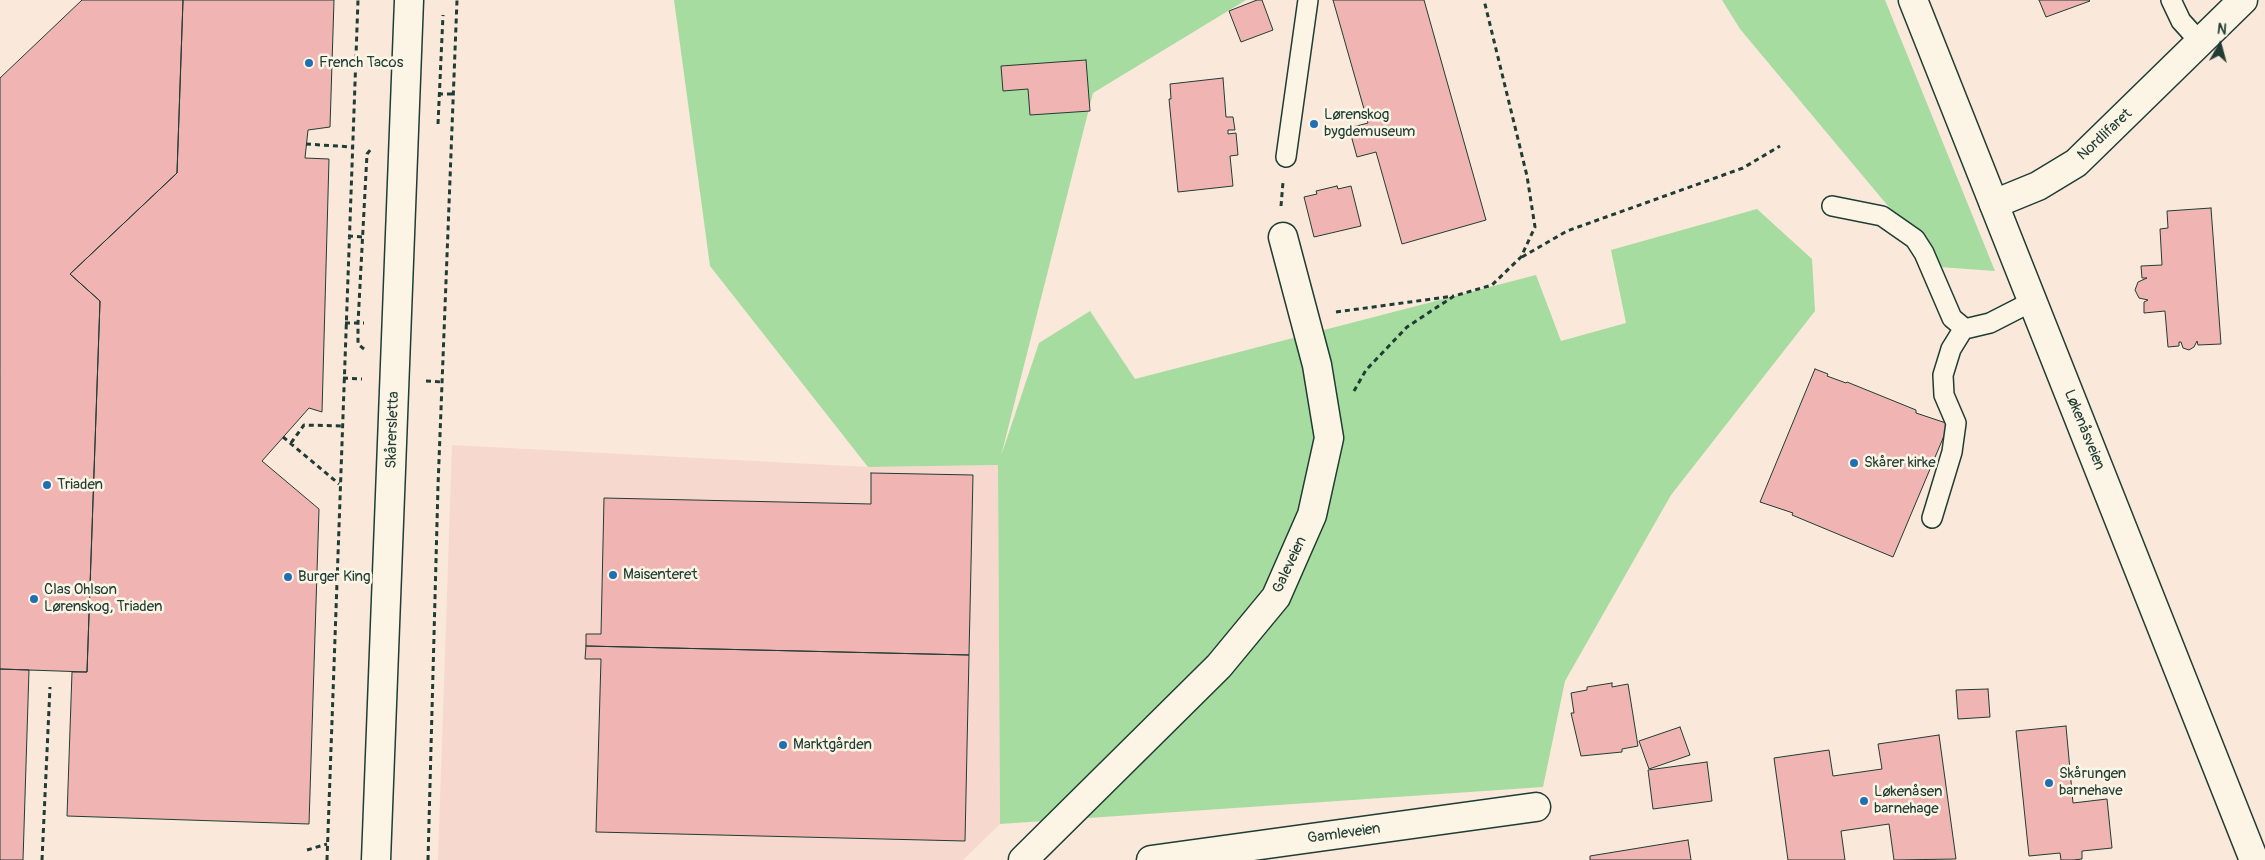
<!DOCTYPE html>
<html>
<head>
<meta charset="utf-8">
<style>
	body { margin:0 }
	#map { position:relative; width:2265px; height:860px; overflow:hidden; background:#fae8db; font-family:Pangolin,sans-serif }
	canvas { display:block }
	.north { position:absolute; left:2195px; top:20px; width:50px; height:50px; -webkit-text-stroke:4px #fcf5e5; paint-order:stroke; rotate:7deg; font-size:14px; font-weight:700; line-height:20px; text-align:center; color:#1f3d34 }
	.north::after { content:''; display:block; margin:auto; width:18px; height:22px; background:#1f3d34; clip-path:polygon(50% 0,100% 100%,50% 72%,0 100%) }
</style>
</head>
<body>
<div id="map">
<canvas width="2265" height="860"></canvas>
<div class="north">N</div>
</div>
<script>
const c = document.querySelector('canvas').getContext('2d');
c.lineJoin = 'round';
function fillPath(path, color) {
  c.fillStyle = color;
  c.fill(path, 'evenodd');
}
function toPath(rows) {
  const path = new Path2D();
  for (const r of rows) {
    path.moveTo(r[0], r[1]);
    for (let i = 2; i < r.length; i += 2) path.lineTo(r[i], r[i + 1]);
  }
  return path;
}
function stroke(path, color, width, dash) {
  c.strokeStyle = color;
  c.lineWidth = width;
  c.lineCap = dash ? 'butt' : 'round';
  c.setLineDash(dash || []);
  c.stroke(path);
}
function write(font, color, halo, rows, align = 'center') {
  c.font = font + ' Pangolin,sans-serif';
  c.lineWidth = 5;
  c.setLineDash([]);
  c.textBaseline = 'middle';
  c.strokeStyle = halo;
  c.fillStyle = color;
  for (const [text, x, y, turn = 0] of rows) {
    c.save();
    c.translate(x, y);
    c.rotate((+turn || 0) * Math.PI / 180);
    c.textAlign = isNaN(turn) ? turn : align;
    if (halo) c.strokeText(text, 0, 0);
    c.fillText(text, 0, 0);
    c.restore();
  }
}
const built = toPath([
	[452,445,868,467,998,465,1000,824,963,860,438,860]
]);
const green = toPath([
	[674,0,1246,0,1093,93,1001,456,1039,343,1090,311,1135,379,1536,275,1561,341,1626,323,1611,250,1757,209,1812,259,1815,311,1671,495,1565,681,1543,787,1000,824,998,465,868,467,710,266],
	[1722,0,1885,0,1995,271,1939,267,1740,29]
]);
const building = toPath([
	[82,0,183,0,177,173,70,274,100,301,87,672,0,669,0,78,82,0],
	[183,0,334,0,330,127,308,130,305,158,329,159,322,412,309,408,262,461,319,509,309,824,67,816,72,672,87,672,100,301,70,274,177,173,183,0],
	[1257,0,1262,0,1273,30,1241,42,1229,11,1257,0],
	[1333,0,1424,0,1486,220,1402,244,1376,152,1357,157,1349,128,1368,123,1333,0],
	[2039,0,2089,0,2090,1,2046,17,2039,0],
	[1086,60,1090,111,1030,115,1028,89,1003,91,1001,66,1086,60],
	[1223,78,1226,117,1233,117,1235,130,1228,130,1228,134,1236,133,1238,155,1230,156,1233,186,1178,192,1169,99,1171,99,1170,84,1223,78],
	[1337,186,1338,189,1351,186,1361,226,1314,237,1304,197,1317,194,1316,191,1337,186],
	[2211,208,2221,344,2198,345,2197,341,2194,347,2189,350,2183,348,2181,342,2179,342,2179,346,2168,347,2165,311,2144,313,2144,302,2148,300,2139,298,2135,290,2138,282,2147,278,2142,278,2141,266,2162,265,2160,229,2168,228,2167,211,2211,208],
	[1815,369,1828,374,1827,376,1846,383,1847,382,1916,410,1916,413,1949,424,1893,557,1792,515,1793,513,1760,502,1815,369],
	[871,473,973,475,969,655,586,646,586,634,601,634,604,498,871,504,871,473],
	[586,646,969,655,965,841,596,832,601,659,585,659,586,646],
	[0,669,29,670,23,860,0,860,0,669],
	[1612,683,1612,687,1628,684,1638,746,1622,749,1622,752,1581,756,1571,713,1574,713,1571,693,1587,690,1587,687,1612,683],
	[1988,689,1990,717,1958,719,1956,690,1988,689],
	[2066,726,2073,803,2107,799,2112,848,2082,851,2082,859,2073,860,2061,860,2060,853,2029,856,2016,731,2066,726],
	[1680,727,1690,755,1649,769,1639,741,1680,727],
	[1939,735,1956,859,1894,860,1889,824,1841,831,1845,860,1788,860,1774,758,1829,750,1833,776,1882,769,1878,744,1939,735],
	[1707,762,1712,801,1653,809,1648,770,1707,762],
	[1688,840,1691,860,1590,860,1590,856,1688,840]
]);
const path = toPath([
	[438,94,453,94],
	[438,124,443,15],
	[306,144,352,147],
	[1281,206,1283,182],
	[348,236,363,237],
	[1522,257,1567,231,1743,168,1780,146],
	[1336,312,1454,296],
	[345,323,364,323],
	[364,349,358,344,358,323,367,154,371,149],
	[343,378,362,379],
	[426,381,442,382],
	[1354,391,1366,370,1407,327,1454,296,1492,285,1521,257,1535,227,1527,176,1484,0],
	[283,437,339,484],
	[291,443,304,425,341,426],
	[307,850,327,844],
	[42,860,50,687],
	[327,860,358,0],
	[428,860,438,486,457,0]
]);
const lane = toPath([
	[2171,0,2181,21,2200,42],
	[1286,157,1308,0],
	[1832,206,1882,216,1915,239,1924,253,1952,318,1964,328,1969,328,1990,323,2033,301],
	[1932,518,1952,452,1956,423,1944,395,1943,375,1951,349,1964,328]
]);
const street = toPath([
	[1994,204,2038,186,2076,163,2243,0],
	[1023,860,1219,666,1276,597,1312,515,1329,438,1317,365,1283,237],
	[1151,860,1536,807]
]);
const secondary = toPath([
	[1913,0,2254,860],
	[376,860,409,0]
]);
const markers = [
	[309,63,5,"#1f6fb2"],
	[1314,124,5,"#1f6fb2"],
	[1854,463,5,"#1f6fb2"],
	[47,485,5,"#1f6fb2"],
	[613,575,5,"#1f6fb2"],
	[288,577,5,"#1f6fb2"],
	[34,599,5,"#1f6fb2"],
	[783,745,5,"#1f6fb2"],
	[2049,783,5,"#1f6fb2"],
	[1864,801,5,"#1f6fb2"]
];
const poiNames = [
	["French Tacos",319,63],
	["Lørenskog",1324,115],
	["bygdemuseum",1324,132],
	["Skårer kirke",1864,463],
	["Triaden",57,485],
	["Maisenteret",623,575],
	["Burger King",298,577],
	["Clas Ohlson",44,590],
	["Lørenskog, Triaden",44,607],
	["Marktgården",793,745],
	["Skårungen",2059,774],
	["barnehave",2059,791],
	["Løkenåsen",1874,792],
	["barnehage",1874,809]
];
const streetNames = [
	["Nordlifaret",2105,135,-43],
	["Skårersletta",393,430,-88],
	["Løkenåsveien",2084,430,68],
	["Galeveien",1290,565,-65],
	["Gamleveien",1344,834,-8]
];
fillPath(built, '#f7d8cf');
fillPath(green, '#a6dca0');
fillPath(building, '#f0b4b2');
stroke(building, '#1f3d34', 1);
stroke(lane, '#1f3d34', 22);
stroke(street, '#1f3d34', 31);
stroke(secondary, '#1f3d34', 31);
stroke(path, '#1f3d34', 3, [5, 4]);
stroke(lane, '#fcf5e5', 19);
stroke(street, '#fcf5e5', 28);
stroke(secondary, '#fcf5e5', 28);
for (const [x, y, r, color] of markers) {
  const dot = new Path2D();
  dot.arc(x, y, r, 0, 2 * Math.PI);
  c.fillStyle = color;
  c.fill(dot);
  stroke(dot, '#fcf5e5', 2);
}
write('15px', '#1f3d34', '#fcf5e5', poiNames, 'left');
write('15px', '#1f3d34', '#fcf5e5', streetNames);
</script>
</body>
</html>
